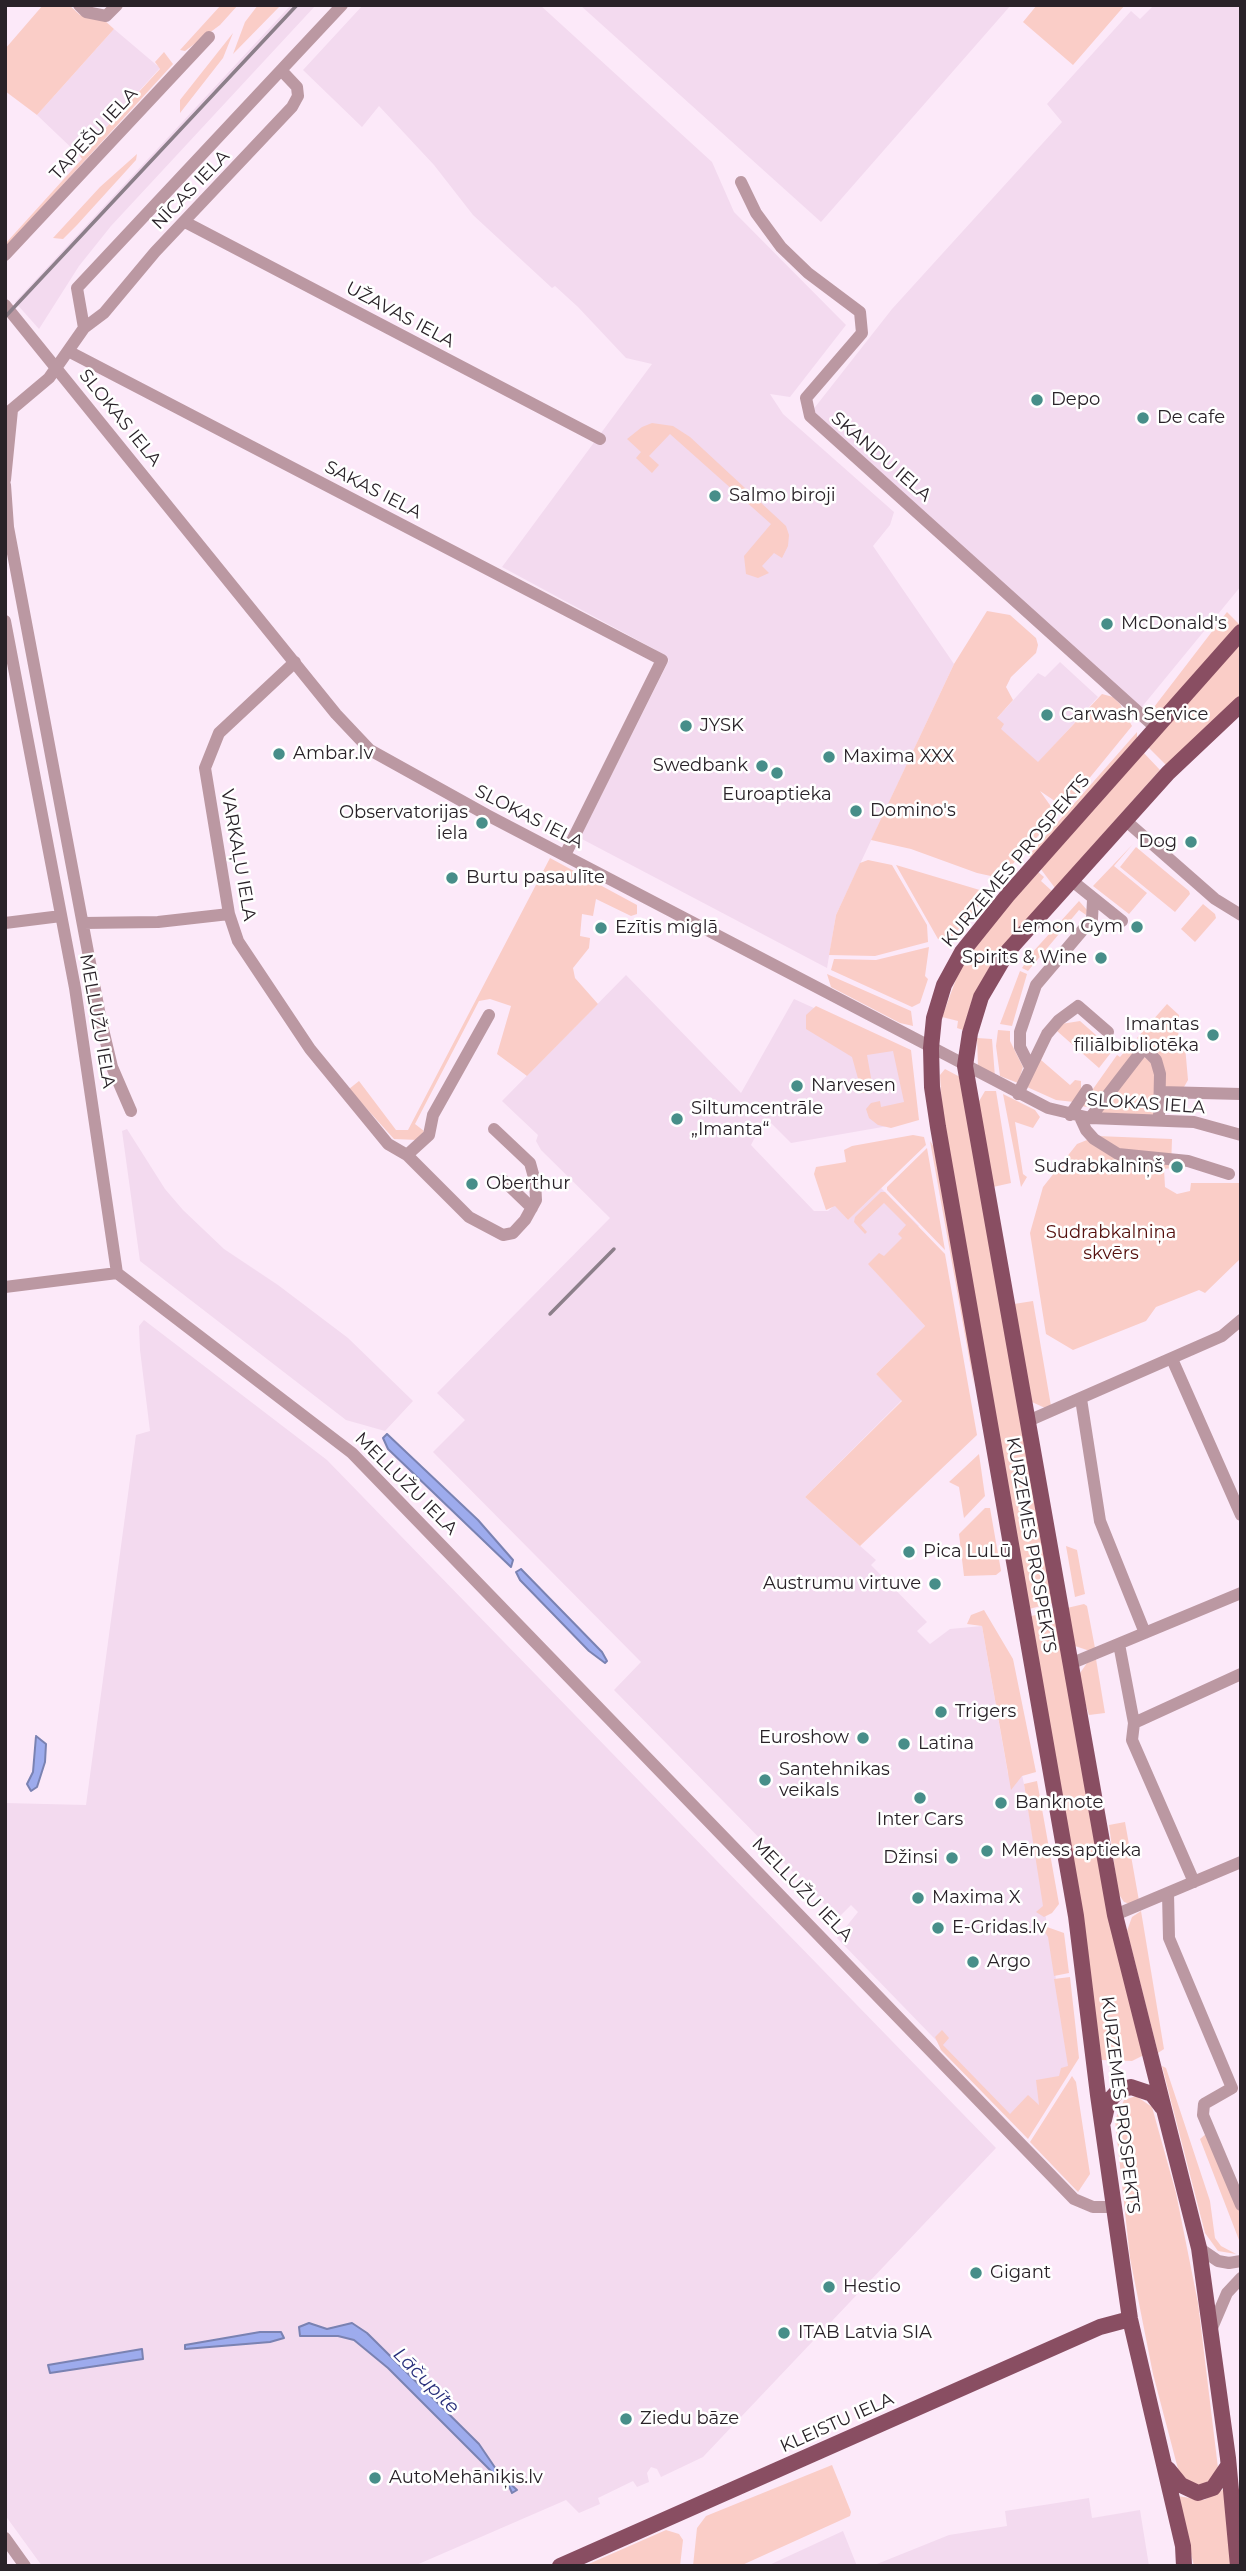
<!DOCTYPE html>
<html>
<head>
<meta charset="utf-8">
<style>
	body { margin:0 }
	#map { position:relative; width:1246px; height:2571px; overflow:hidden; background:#fce9f9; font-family:Montserrat,sans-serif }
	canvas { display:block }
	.frame { position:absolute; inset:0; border:7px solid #292228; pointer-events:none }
</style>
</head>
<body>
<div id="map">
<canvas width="1246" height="2571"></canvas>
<div class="frame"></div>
</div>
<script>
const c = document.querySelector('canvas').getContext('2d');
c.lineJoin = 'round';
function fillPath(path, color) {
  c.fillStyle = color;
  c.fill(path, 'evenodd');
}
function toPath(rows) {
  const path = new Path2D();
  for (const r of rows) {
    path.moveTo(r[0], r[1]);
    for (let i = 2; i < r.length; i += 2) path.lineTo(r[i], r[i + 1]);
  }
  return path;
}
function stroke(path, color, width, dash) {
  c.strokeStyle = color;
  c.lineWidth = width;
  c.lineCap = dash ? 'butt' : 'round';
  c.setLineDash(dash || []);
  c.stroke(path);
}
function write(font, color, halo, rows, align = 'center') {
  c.font = font + ' Montserrat,sans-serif';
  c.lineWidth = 5;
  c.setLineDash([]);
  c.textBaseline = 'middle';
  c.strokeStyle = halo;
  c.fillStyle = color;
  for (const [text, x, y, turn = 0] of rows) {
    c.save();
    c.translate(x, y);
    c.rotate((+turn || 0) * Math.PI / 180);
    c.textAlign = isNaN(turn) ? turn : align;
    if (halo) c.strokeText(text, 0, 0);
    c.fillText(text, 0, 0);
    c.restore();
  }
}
const built = toPath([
	[291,5,316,5,111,226,79,266,39,329,15,302],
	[363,5,540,5,712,162,734,212,846,325,790,397,770,394,783,414,894,512,890,525,873,546,954,664,836,915,827,968,580,838,669,660,654,649,502,567,652,364,626,358,578,307,555,286,552,288,473,215,434,165,379,106,362,127,303,70],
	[580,5,1011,5,821,222],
	[1154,5,1241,5,1241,586,1141,708,812,411,892,309,1062,122,1047,104,1131,11,1140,19],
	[114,29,160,68,80,156,37,115],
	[1060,662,1098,697,1038,763,1000,729,997,718,1038,673,1045,677],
	[626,975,741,1093,794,999,896,1045,911,1122,791,1143,771,1123,754,1139,751,1145,814,1211,828,1211,835,1205,848,1220,881,1188,919,1226,874,1270,925,1326,876,1374,902,1400,805,1497,876,1560,871,1565,927,1622,917,1631,930,1644,950,1629,982,1626,1008,1774,1022,1775,1024,1784,1070,2065,1025,2132,837,1938,858,1912,851,1905,838,1918,614,1690,641,1662,433,1452,465,1420,437,1393,610,1218,541,1150,536,1141,538,1135,502,1101],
	[127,1129,165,1189,183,1210,224,1249,278,1285,348,1338,413,1401,385,1431,346,1420,140,1261,122,1131],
	[144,1320,327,1460,996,2148,703,2457,661,2477,657,2469,651,2467,647,2473,649,2482,637,2487,633,2481,598,2498,600,2504,579,2513,566,2500,414,2566,42,2566,5,2515,5,1803,86,1805,136,1435,150,1431,140,1350,139,1326],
	[1089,2498,1092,2518,1140,2510,1149,2566,872,2566,949,2535,1007,2526,1005,2511],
	[843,2531,857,2566,767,2566]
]);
const green = toPath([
	[43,5,69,5,80,15,103,19,114,29,37,115,5,91,5,49],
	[221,5,238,5,220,25,185,51,180,50],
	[258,5,281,5,233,54,245,22],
	[1037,5,1125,5,1073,65,1023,22],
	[233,33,223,58,180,113,180,100],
	[164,52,173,64,5,248,5,244,82,159,80,156,160,69,155,62],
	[137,154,136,160,77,225,63,239,53,238,100,187],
	[652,423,673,426,690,437,786,526,789,535,788,546,782,558,774,553,762,566,769,573,758,578,746,574,744,556,771,524,670,434,649,456,659,465,652,473,636,458,641,452,627,439,642,427],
	[987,611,1010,615,1036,638,1038,645,1036,653,1011,677,1006,687,1013,700,997,718,1004,724,1001,729,1038,762,1102,694,1113,697,1120,704,1132,726,1065,808,1040,791,1057,815,1000,878,977,873,911,849,871,840,954,664],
	[1227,612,1239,624,1163,710,1151,711],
	[1241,642,1241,695,1166,765,1148,747],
	[1137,732,1137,738,1031,860,1029,855],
	[1143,752,1160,770,1055,888,1040,868],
	[1133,844,1114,866,1147,893,1129,914,1093,886],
	[1136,847,1189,891,1190,894,1175,912,1120,867],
	[550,858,637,905,637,914,631,916,596,899,593,916,582,914,580,936,590,938,589,948,573,968,575,978,598,1004,527,1076,497,1054,511,1006,490,999,479,1001,415,1124,424,1131,418,1140,394,1139,349,1089,359,1081,396,1130,408,1130],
	[868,860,892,865,927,925,928,942,875,956,829,955,836,915,860,863],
	[896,865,983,891,988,894,952,937,938,939],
	[1037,871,1044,877,1041,881,1052,891,994,959,973,997,963,1030,957,1028,958,1021,942,1017,958,974,975,946],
	[1079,901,1087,910,1086,915,1079,910,1028,971,1022,968,1031,954],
	[1203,904,1215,914,1216,918,1195,942,1181,929],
	[929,947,925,976,928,979,920,1003,912,1007,831,970,834,959,876,960],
	[1020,971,1027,974,1012,1026,1000,1024],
	[827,974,911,1011,913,1026,900,1023,831,987],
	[1167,1004,1179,1015,1178,1046,1185,1046,1188,1080,1184,1087,1165,1087,1148,1047,1137,1038],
	[816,1006,911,1050,919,1120,891,1128,878,1125,869,1118,866,1109,871,1103,880,1101,881,1107,904,1102,893,1051,867,1055,873,1089,871,1093,862,1093,852,1057,806,1029,806,1015],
	[1080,1021,1113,1050,1099,1068,1057,1031,1061,1024],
	[998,1030,1010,1031,1010,1041,1023,1067,1018,1083,1000,1076,996,1046],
	[977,1038,992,1039,995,1077,978,1066],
	[1132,1043,1139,1049,1093,1108,1081,1106,1117,1055,1120,1057],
	[1045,1051,1041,1060,1070,1085,1075,1080,1081,1081,1081,1092,1074,1102,1056,1100,1027,1087,1041,1054],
	[1144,1057,1155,1066,1154,1115,1099,1114],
	[945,1069,960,1077,1053,1603,1029,1609,942,1109,940,1075],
	[985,1091,996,1091,1011,1183,993,1187,978,1103],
	[1003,1094,1035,1110,1040,1117,1033,1128,1015,1122,1023,1174,1027,1177,1021,1187],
	[913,1135,924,1137,926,1145,848,1220,835,1206,826,1210,814,1174,816,1167,846,1162,844,1150,852,1146],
	[1097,1136,1172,1139,1171,1168,1164,1169,1165,1187,1177,1194,1190,1191,1191,1183,1241,1183,1241,1258,1205,1293,1199,1290,1156,1307,1146,1321,1073,1350,1046,1334,1030,1233,1043,1187,1077,1144],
	[930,1141,934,1147,969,1342,974,1385],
	[927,1148,945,1250,887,1190,887,1187],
	[881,1192,885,1192,945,1254,977,1435,860,1546,805,1497,902,1401,876,1374,925,1326,868,1264,879,1253,884,1256,902,1238,898,1234,906,1225,884,1203,861,1225,867,1232,865,1234,854,1222,855,1217],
	[1033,1301,1051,1406,1045,1408,1032,1402,1014,1304],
	[979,1454,985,1496,964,1518,959,1487,949,1482],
	[985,1508,990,1508,1001,1571,996,1575,964,1576,959,1534],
	[1066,1546,1077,1550,1085,1594,1075,1597],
	[1084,1604,1087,1606,1095,1648,1090,1651,1075,1646,1067,1608],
	[984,1610,1013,1659,1036,1772,1022,1776,1011,1790,982,1626,967,1624,971,1615],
	[1055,1611,1144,2055,1132,2061,1101,2060,1083,1919,1031,1616],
	[1096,1659,1105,1713,1089,1715,1080,1687,1080,1673,1087,1663],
	[1037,1781,1059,1904,1052,1913,1044,1917,1036,1912,1043,1906,1024,1784],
	[1125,1822,1139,1901,1130,1904,1124,1902,1118,1893,1109,1825],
	[1141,1911,1164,2049,1158,2053,1127,1931,1132,1917],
	[1047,1927,1064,1933,1069,1973,1054,1976,1048,1937,1043,1929],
	[1070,1977,1079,2058,1028,2139,941,2050,935,2037,942,2030,949,2038,943,2045,1010,2114,1028,2095,1039,2105,1036,2080,1059,2076,1061,2068,1068,2066,1054,1979],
	[1162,2066,1166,2068,1210,2201,1215,2238,1221,2246,1236,2254,1218,2251,1205,2233],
	[1072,2076,1076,2082,1090,2174,1078,2192,1030,2142],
	[1136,2096,1152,2107,1176,2193,1198,2303,1218,2468,1211,2480,1199,2486,1188,2483,1178,2469,1153,2374,1130,2258,1115,2120,1124,2100],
	[1207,2133,1241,2212,1239,2240,1200,2139],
	[832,2465,851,2512,850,2516,740,2566,693,2566,697,2528,706,2516],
	[1226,2488,1232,2566,1194,2566,1177,2496,1204,2500],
	[666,2530,679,2534,683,2540,680,2566,584,2566]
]);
const water = toPath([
	[387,1434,478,1520,513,1560,511,1567,388,1449,383,1438,387,1434],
	[521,1569,602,1652,607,1661,605,1663,589,1651,520,1580,516,1572,521,1569],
	[36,1736,46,1744,45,1762,37,1787,31,1791,27,1784,33,1772,36,1736],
	[309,2323,327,2329,352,2323,367,2333,479,2444,498,2472,517,2490,512,2493,508,2484,496,2476,388,2368,354,2340,338,2336,300,2336,299,2327,309,2323],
	[260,2332,281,2332,284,2338,270,2342,185,2349,185,2345,260,2332],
	[142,2349,143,2359,50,2373,48,2365,142,2349]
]);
const minor = toPath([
	[79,5,86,12,106,16,117,5],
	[741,182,756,213,781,247,808,273,860,312,862,333,806,398,810,416,1156,728],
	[185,222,600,439],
	[5,255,209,37],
	[5,305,336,714,370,750,487,815,1048,1108,1090,1118,1194,1122,1241,1135],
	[84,328,77,288,342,5],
	[68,351,662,660,565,855],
	[5,415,49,378,84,328,104,313,155,252,292,107,298,96,297,87,281,70],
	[5,480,12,410],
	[5,485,8,527,101,1021,112,1067,131,1111],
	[5,621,75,988,117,1273,352,1453,1074,2199,1093,2207,1113,2207],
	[295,662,219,733,205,768,229,914,238,941,310,1049,388,1144,407,1155,469,1217,503,1235,513,1233,525,1220,536,1200,535,1181,530,1163,494,1129],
	[1125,820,1215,899,1241,915],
	[1071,880,1122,921],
	[5,923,61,916],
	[83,923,158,922,229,914],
	[1030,1067,1020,1047,1020,1032,1036,985,1092,919,1093,900],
	[1160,1092,1241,1094],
	[1018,1094,1047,1034,1059,1020,1078,1006,1108,1032],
	[1070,1115,1087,1090],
	[1080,1117,1086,1130,1094,1139,1118,1154,1188,1161,1229,1174],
	[1090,1118,1144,1048,1156,1060,1160,1074,1159,1120],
	[407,1155,429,1135,433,1115,489,1015],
	[503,1180,532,1208],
	[5,1287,117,1273],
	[1172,1359,1241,1515],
	[1081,1399,1100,1521,1145,1633],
	[1028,1421,1222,1336,1241,1320],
	[1119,1644,1134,1723,1132,1740,1194,1882],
	[1070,1664,1241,1593],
	[1134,1723,1241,1674],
	[1168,1893,1169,1938,1232,2088,1204,2104,1203,2115,1241,2205],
	[1115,1915,1241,1862],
	[1199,2248,1218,2261,1229,2263,1241,2261],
	[1212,2328,1227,2293,1241,2278],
	[5,2538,25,2566]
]);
const major = toPath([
	[1104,2120,1108,2102,1119,2090,1131,2087,1152,2094,1162,2107],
	[1168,2469,1181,2485,1198,2493,1213,2488,1228,2466],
	[560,2566,1100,2327,1130,2319],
	[1184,2566,1183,2546,1130,2319,1098,2095,1076,1916,938,1127,932,1087,931,1048,934,1018,944,985,962,952,1007,896,1241,632],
	[1238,2566,1228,2458,1199,2248,1115,1915,965,1066,970,1033,981,997,1008,951,1168,773,1241,704]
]);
const rail = toPath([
	[5,317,297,5],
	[550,1314,614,1249]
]);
const markers = [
	[1037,400,7,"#478e89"],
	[1143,418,7,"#478e89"],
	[715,496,7,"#478e89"],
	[1107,624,7,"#478e89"],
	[1047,715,7,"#478e89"],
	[686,726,7,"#478e89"],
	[279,754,7,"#478e89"],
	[829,757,7,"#478e89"],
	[762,766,7,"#478e89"],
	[777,773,7,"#478e89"],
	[856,811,7,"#478e89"],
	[482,823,7,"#478e89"],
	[1191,842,7,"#478e89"],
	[452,878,7,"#478e89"],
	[1137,927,7,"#478e89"],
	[601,928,7,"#478e89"],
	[1101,958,7,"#478e89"],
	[1213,1035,7,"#478e89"],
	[797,1086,7,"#478e89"],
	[677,1119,7,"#478e89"],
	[1177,1167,7,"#478e89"],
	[472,1184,7,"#478e89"],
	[909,1552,7,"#478e89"],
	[935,1584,7,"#478e89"],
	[941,1712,7,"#478e89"],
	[863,1738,7,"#478e89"],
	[904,1744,7,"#478e89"],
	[765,1780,7,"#478e89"],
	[920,1798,7,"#478e89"],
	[1001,1803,7,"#478e89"],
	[987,1851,7,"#478e89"],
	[952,1858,7,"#478e89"],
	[918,1898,7,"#478e89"],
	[938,1928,7,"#478e89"],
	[973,1962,7,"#478e89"],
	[976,2273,7,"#478e89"],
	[829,2287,7,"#478e89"],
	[784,2333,7,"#478e89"],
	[626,2419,7,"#478e89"],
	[375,2478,7,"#478e89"]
];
const streetNames = [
	["TAPEŠU IELA",94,134,-47],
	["NĪCAS IELA",191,190,-46],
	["UŽAVAS IELA",400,315,28],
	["SLOKAS IELA",120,418,51],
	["SKANDU IELA",881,457,41],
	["SAKAS IELA",373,490,27],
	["SLOKAS IELA",529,817,27],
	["VARKAĻU IELA",238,855,80],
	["KURZEMES PROSPEKTS",1016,861,-50],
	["MELLUŽU IELA",97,1021,80],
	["SLOKAS IELA",1146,1104,4],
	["MELLUŽU IELA",406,1484,45],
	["KURZEMES PROSPEKTS",1031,1545,80],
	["MELLUŽU IELA",802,1890,46],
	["KURZEMES PROSPEKTS",1120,2105,83],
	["KLEISTU IELA",837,2423,-24]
];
const poiNames = [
	["Depo",1051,400],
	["De cafe",1157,418],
	["Salmo biroji",729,496],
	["McDonald's",1121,624],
	["Carwash Service",1061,715],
	["JYSK",700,726],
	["Ambar.lv",293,754],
	["Maxima XXX",843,757],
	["Swedbank",748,766,"right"],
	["Euroaptieka",777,795,"center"],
	["Domino's",870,811],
	["Observatorijas",468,813,"right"],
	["iela",468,834,"right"],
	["Dog",1177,842,"right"],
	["Burtu pasaulīte",466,878],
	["Lemon Gym",1123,927,"right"],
	["Ezītis miglā",615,928],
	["Spirits & Wine",1087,958,"right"],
	["Imantas",1199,1025,"right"],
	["filiālbibliotēka",1199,1046,"right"],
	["Narvesen",811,1086],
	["Siltumcentrāle",691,1109],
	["„Imanta“",691,1130],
	["Sudrabkalniņš",1163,1167,"right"],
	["Oberthur",486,1184],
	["Pica LuLū",923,1552],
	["Austrumu virtuve",921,1584,"right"],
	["Trigers",955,1712],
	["Euroshow",849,1738,"right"],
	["Latina",918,1744],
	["Santehnikas",779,1770],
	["veikals",779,1791],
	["Banknote",1015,1803],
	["Inter Cars",920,1820,"center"],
	["Mēness aptieka",1001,1851],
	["Džinsi",938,1858,"right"],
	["Maxima X",932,1898],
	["E-Gridas.lv",952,1928],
	["Argo",987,1962],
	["Gigant",990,2273],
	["Hestio",843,2287],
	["ITAB Latvia SIA",798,2333],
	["Ziedu bāze",640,2419],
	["AutoMehāniķis.lv",389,2478]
];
const parkNames = [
	["Sudrabkalniņa",1111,1233],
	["skvērs",1111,1254]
];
const waterNames = [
	["Lāčupīte",426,2381,45]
];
fillPath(built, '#f3daef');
fillPath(green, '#facdc7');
fillPath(water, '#9dabed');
stroke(water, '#7a82b2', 2);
stroke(minor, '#bb98a2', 12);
stroke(major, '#894e62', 16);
stroke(rail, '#8c7f8a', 3.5);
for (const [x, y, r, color] of markers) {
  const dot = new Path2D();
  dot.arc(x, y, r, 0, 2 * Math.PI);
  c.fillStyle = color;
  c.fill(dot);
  stroke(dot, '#fff', 2.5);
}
write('18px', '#292228', '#fff', streetNames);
write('18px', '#292228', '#fff', poiNames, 'left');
write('18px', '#550f0d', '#fff', parkNames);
write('italic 19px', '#2a307c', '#fff', waterNames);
</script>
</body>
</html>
